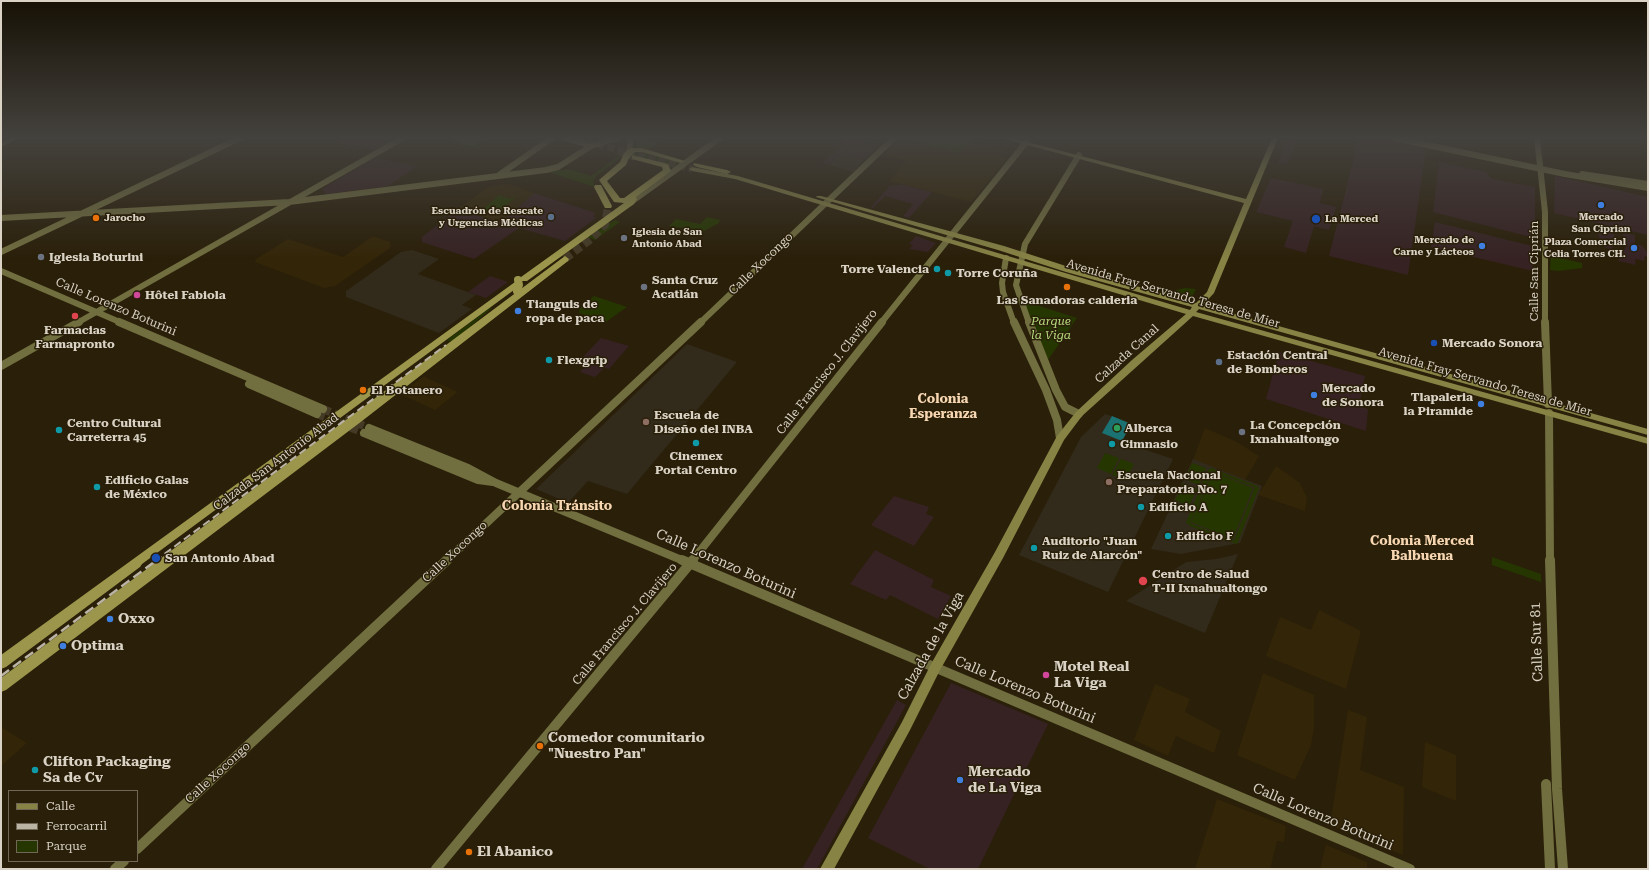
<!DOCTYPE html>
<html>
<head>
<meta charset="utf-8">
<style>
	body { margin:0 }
	#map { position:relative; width:1649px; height:870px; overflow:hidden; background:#2a1f09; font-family:"Roboto Serif",serif }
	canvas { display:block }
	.frame { position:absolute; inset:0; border:2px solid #d9d2c5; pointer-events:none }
	.legend { position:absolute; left:8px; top:790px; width:130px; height:72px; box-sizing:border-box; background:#2a1f09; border:1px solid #706754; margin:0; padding:5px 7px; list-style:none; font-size:12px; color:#d9d2c5 }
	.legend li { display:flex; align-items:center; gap:8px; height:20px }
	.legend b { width:20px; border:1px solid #706754 }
</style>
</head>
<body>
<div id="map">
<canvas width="1649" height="870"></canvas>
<div class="frame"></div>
<ul class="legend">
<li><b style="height:5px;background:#878345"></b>Calle</li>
<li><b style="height:5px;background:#bbb3a4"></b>Ferrocarril</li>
<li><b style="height:11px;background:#253600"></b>Parque</li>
</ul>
</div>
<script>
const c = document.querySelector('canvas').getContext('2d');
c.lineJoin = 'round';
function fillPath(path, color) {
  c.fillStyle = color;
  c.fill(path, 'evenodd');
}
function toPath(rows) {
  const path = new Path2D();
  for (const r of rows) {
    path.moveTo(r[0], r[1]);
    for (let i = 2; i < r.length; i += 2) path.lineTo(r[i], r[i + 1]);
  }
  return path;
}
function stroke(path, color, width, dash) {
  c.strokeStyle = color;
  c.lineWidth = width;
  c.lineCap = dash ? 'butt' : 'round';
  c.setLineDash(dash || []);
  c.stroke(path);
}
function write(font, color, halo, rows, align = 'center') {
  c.font = font + ' "Roboto Serif",serif';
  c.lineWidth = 3;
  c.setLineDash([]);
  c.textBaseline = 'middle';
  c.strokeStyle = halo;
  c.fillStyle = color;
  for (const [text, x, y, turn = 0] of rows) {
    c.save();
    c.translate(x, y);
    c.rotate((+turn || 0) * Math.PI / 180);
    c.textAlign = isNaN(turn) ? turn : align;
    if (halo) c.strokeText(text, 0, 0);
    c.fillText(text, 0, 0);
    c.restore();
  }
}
const commercial = toPath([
	[342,138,397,138,377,150,336,142],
	[846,138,879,145,864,160,842,154,829,165,822,163,842,146,840,145],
	[1359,138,1381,138,1426,148,1408,275,1329,256],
	[1288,139,1297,141,1287,164,1278,162],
	[375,158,417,166,388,186,326,194,322,189],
	[1439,162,1486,172,1491,179,1535,187,1535,238,1433,212],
	[1555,176,1648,197,1648,235,1554,213],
	[1271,178,1323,189,1320,203,1336,207,1329,230,1314,226,1306,253,1284,247,1293,221,1256,212],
	[903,185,932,192,909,218,903,216,913,204,885,196,873,208,871,207,890,186],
	[534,193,596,213,593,216,596,218,565,241,519,228,474,259,422,242,422,237,457,210,501,222],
	[1435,222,1532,246,1533,271,1431,247],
	[1599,227,1613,230,1615,239,1612,250,1604,247,1604,241,1600,240,1598,233],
	[1622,232,1635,235,1635,244,1641,245,1646,250,1648,256,1644,257,1645,261,1635,259,1636,265,1618,261,1626,247],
	[916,236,936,243,928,252,909,249,913,245,909,244],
	[490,276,508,282,486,298,468,292],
	[601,338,629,346,609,369,604,368,595,377,580,372,586,366,577,363],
	[1279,352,1365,376,1359,406,1368,409,1366,431,1266,399],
	[894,496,929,507,926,514,934,517,914,546,871,525],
	[875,550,934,580,931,587,951,596,938,619,890,595,886,600,850,584],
	[951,683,1048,724,978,869,930,869,868,838],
	[897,700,906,705,817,869,802,869]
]);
const built = toPath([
	[901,138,946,150,957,138,972,138,971,140,983,143,981,145,1005,151,1000,157,1007,159,971,202,890,181,906,160,883,156],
	[508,184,534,193,501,222,457,210,488,187],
	[373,236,390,242,390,248,335,286,324,288,255,262,256,259,288,239,343,257],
	[424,376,427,378,458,392,435,410,400,394],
	[1205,428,1237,442,1259,456,1245,480,1193,460],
	[1276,466,1300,483,1307,498,1305,511,1258,495],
	[1319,610,1361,631,1346,689,1266,656,1280,617,1311,630],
	[1263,673,1314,695,1314,728,1311,745,1295,780,1237,755],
	[1155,684,1190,699,1185,712,1221,731,1214,753,1176,736,1168,756,1134,740],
	[1348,710,1367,717,1360,770,1404,787,1403,855,1330,825],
	[1,727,27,743,1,766],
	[1425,742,1456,755,1456,801,1422,787],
	[1217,799,1286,826,1284,842,1277,841,1270,869,1195,869],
	[1326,845,1367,862,1367,869,1320,869]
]);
const education = toPath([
	[842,154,864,160,853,172,829,165],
	[412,250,439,259,418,274,476,295,462,305,472,309,439,333,346,297,346,291,401,252],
	[687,344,737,362,627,494,588,481,568,503,536,489],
	[1105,414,1132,423,1122,442,1173,459,1108,592,1019,555,1081,437],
	[1193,459,1262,486,1240,543,1181,554,1151,549],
	[1238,554,1205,633,1126,601,1186,562,1216,559]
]);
const green = toPath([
	[455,138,487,138,473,147,451,141],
	[635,138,643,138,658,143,647,150,636,147],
	[901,138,972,138,960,153],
	[623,148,625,148,622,156,596,176,593,182,595,187,548,172,569,169,591,176,616,158],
	[636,151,641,151,680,162,672,168,666,164,633,155],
	[499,195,510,199,514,196,516,196,497,215,481,211],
	[707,217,720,220,719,223,704,231,669,226,676,219,700,224],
	[615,220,620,222,595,240,587,237],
	[1551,256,1582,263,1582,268,1558,271,1550,270],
	[1185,288,1196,289,1192,297,1188,299,1177,294,1176,290],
	[594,296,627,307,606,322,579,313,580,308],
	[1024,301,1077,318,1048,360,1045,359],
	[490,308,492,308,452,342,447,340],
	[1105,453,1119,458,1111,474,1097,468],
	[1121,459,1134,464,1126,480,1112,475],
	[1192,463,1206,468,1199,485,1185,479],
	[1211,468,1255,485,1259,488,1237,544,1225,540,1190,526,1186,522,1208,470],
	[1212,471,1255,487,1234,541,1190,523],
	[1213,472,1253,488,1233,539,1191,522],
	[1183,483,1197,489,1189,506,1175,500],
	[1492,557,1541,574,1541,582,1492,565]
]);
const water = toPath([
	[1112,416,1131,424,1122,441,1102,433]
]);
const secondaryTunnel = toPath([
	[323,409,369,428],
	[317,414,364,433]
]);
const primaryTunnel = toPath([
	[577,139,692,169]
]);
const highwayTunnel = toPath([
	[618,151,635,157],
	[565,259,591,239,605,225,608,206]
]);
const secondaryFar2 = toPath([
	[564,138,584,143,587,145,587,148],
	[1394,138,1565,174],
	[1537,138,1545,212,1545,323],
	[629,152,631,138],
	[1582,174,1648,184],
	[499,175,552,138],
	[631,202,720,138],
	[1,218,289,202,546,170,558,167,591,146,617,138],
	[1,252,240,138],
	[1006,258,1002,283,1003,292,1014,323],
	[1,271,122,323],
	[77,323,403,138],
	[700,323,894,138],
	[881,323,1027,141],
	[1029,323,1016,285,1025,244,1079,155]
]);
const secondaryFar1 = toPath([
	[119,322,323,409],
	[1014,322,1046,390,1057,420,1060,438],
	[1029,322,1056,390,1065,407,1079,414],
	[1545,322,1548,404],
	[1,366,79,322],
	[249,384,317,414],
	[1549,413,1550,561],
	[369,428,468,468,496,483,684,561],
	[364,433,478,480,493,482],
	[446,561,701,322],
	[692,561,882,322]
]);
const secondary = toPath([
	[682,560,1410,869],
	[1550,560,1557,789,1563,869],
	[1546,784,1550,869],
	[137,849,447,560],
	[115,869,124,861],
	[436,869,693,560]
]);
const primary = toPath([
	[10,138,19,138,1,147,1,143,10,138],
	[1001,138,1012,138,1246,199,1272,138,1278,138,1214,293,1203,305,1648,429,1648,435,1199,309,1196,312,1648,438,1648,444,1193,316,1082,416,1064,440,1003,558,939,672,910,730,834,869,820,869,902,722,931,664,995,552,1057,436,1076,412,1132,360,1186,314,735,179,692,171,689,169,692,167,738,176,1190,310,1192,307,1066,272,998,250,816,197,817,196,821,196,1004,246,1072,268,1196,303,1207,292,1244,203,1001,138]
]);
const highway = toPath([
	[630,148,642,148,685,161,681,163,642,152,635,152,629,158,626,165,607,181,620,198,624,198,663,170,662,167,632,159,632,155,668,164,671,171,636,197,637,199,634,204,527,281,521,281,521,277,624,203,614,202,599,180,620,162,624,153,630,148],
	[694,163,727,170,731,172,727,174,697,167,693,165,694,163],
	[595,185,601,185,612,206,611,208,605,208,594,187,595,185],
	[565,256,569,259,568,261,362,421,6,690,1,692,1,678,565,256],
	[515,282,520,285,518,287,142,564,140,567,6,667,1,669,1,655,515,282]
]);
const railFar1 = toPath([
	[155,561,446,345]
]);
const rail = toPath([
	[1,676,157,560]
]);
const secondaryBridge = toPath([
	[1565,174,1648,188]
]);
const highwayBridge = toPath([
	[517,291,519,285,518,280]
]);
const markers = [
	[1601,205,4,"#3f7fe0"],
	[551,217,4,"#5c6f8a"],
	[96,218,4,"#e8710a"],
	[1316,219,5,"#1a4fb4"],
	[624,238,4,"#6b7280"],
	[1482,246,4,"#3f7fe0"],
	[1634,248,4,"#3f7fe0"],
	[41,257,4,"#6b7280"],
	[937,269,4,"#0f9aa8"],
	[948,273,4,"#0f9aa8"],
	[644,287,4,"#6b7280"],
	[1067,287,4,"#e8710a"],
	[137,295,4,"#d1479c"],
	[518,311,4,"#3f7fe0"],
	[75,316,4,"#e0444e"],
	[1434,343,4,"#1a4fb4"],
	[549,360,4,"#0f9aa8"],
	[1219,362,4,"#5c6f8a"],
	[363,390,4,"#e8710a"],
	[1314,395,4,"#3f7fe0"],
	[1481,404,4,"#3f7fe0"],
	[646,422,4,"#8d6e63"],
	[1117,428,4,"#2e9e5b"],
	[59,430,4,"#0f9aa8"],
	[1242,432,4,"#6b7280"],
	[696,443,4,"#0f9aa8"],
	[1112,444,4,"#0f9aa8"],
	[1109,482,4,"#8d6e63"],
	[97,487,4,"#0f9aa8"],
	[1141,507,4,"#0f9aa8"],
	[1168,536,4,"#0f9aa8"],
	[1034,548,4,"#0f9aa8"],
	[156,558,5,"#1a4fb4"],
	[1143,581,5,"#e0444e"],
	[110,619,4,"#3f7fe0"],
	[63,646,4,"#3f7fe0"],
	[1046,675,4,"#d1479c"],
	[540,746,4,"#e8710a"],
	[35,770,4,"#0f9aa8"],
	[960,780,4,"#3f7fe0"],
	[469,852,4,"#e8710a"]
];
const farPoinames = [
	["Escuadrón de Rescate",543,211],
	["y Urgencias Médicas",543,223],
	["Mercado",1601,217,"center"],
	["San Ciprian",1601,229,"center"],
	["Jarocho",104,218,"left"],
	["La Merced",1325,219,"left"],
	["Iglesia de San",632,232,"left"],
	["Antonio Abad",632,244,"left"],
	["Mercado de",1474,240],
	["Carne y Lácteos",1474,252],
	["Plaza Comercial",1626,242],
	["Celia Torres CH.",1626,254]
];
const poiNames = [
	["Iglesia Boturini",49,257],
	["Torre Valencia",929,269,"right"],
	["Torre Coruña",956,273],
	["Santa Cruz",652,280],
	["Acatlán",652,294],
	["Hôtel Fabiola",145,295],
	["Las Sanadoras calderia",1067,300,"center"],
	["Tianguis de",526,304],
	["ropa de paca",526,318],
	["Farmacias",75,330,"center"],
	["Farmapronto",75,344,"center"],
	["Mercado Sonora",1442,343],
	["Estación Central",1227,355],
	["de Bomberos",1227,369],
	["Flexgrip",557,360],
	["Mercado",1322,388],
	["de Sonora",1322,402],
	["El Botanero",371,390],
	["Tlapaleria",1473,397,"right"],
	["la Piramide",1473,411,"right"],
	["Escuela de",654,415],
	["Diseño del INBA",654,429],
	["Centro Cultural",67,423],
	["Carreterra 45",67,437],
	["La Concepción",1250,425],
	["Ixnahualtongo",1250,439],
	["Alberca",1125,428],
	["Gimnasio",1120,444],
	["Cinemex",696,456,"center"],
	["Portal Centro",696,470,"center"],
	["Escuela Nacional",1117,475],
	["Preparatoria No. 7",1117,489],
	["Edificio Galas",105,480],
	["de México",105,494],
	["Edificio A",1149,507],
	["Edificio F",1176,536],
	["Auditorio \"Juan",1042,541],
	["Ruiz de Alarcón\"",1042,555],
	["San Antonio Abad",165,558],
	["Centro de Salud",1152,574],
	["T-II Ixnahualtongo",1152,588]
];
const streetNames = [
	["Calle Xocongo",761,264,-44],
	["Calle San Ciprián",1534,271,-90],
	["Avenida Fray Servando Teresa de Mier",1173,294,16],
	["Calle Lorenzo Boturini",116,307,23],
	["Calzada Canal",1127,354,-42],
	["Calle Francisco J. Clavijero",827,372,-52],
	["Avenida Fray Servando Teresa de Mier",1485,382,16],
	["Calzada San Antonio Abad",276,462,-37],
	["Calle Xocongo",455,552,-43],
	["Calle Francisco J. Clavijero",625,624,-50],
	["Calle Xocongo",218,773,-43]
];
const parkNames = [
	["Parque",1051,321],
	["la Viga",1051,335]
];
const neighbourhoodNames = [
	["Colonia",943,399],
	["Esperanza",943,414],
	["Colonia Tránsito",557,506],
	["Colonia Merced",1422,541],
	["Balbuena",1422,556]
];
const nearStreetnames = [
	["Calle Lorenzo Boturini",726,564,24],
	["Calle Sur 81",1537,642,-92],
	["Calzada de la Viga",931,646,-61],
	["Calle Lorenzo Boturini",1025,690,23],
	["Calle Lorenzo Boturini",1323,817,23]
];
const nearPoinames = [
	["Oxxo",118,619],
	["Optima",71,646],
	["Motel Real",1054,667],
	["La Viga",1054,683],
	["Comedor comunitario",548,738],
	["\"Nuestro Pan\"",548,754],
	["Clifton Packaging",43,762],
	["Sa de Cv",43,778],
	["Mercado",968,772],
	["de La Viga",968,788],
	["El Abanico",477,852]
];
fillPath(commercial, '#362223');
fillPath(built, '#332507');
fillPath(education, '#322a1a');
fillPath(green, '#253600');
fillPath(water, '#1b7272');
stroke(secondaryTunnel, '#443a25', 8, [8, 4]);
stroke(primaryTunnel, '#443a25', 7, [7, 3.5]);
stroke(highwayTunnel, '#443a25', 8, [8, 4]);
stroke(secondaryFar2, '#716e3f', 6);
stroke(secondaryFar1, '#716e3f', 8);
stroke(secondary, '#716e3f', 10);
fillPath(primary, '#878345');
fillPath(highway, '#9b964b');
stroke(railFar1, '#bbb3a4', 2, [8, 4]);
stroke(rail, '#bbb3a4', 2.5, [10, 5]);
stroke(secondaryBridge, '#716e3f', 6);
stroke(highwayBridge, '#9b964b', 8);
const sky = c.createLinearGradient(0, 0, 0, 260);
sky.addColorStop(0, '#171105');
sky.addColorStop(0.53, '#44423e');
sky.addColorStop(1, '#44423e00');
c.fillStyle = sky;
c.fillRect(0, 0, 1649, 260);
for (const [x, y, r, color] of markers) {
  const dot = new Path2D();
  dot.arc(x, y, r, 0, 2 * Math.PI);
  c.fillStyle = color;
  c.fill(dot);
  stroke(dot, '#2a1f09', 1.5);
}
write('bold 10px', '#d9d2c5', '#2a1f09', farPoinames, 'right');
write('bold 12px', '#d9d2c5', '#2a1f09', poiNames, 'left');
write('12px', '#d9d2c5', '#2a1f09', streetNames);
write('italic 12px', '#b7dc7e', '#2a1f09', parkNames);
write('bold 13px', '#f7d6b2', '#2a1f09', neighbourhoodNames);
write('14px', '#d9d2c5', '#2a1f09', nearStreetnames);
write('bold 14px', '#d9d2c5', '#2a1f09', nearPoinames, 'left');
</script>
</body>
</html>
